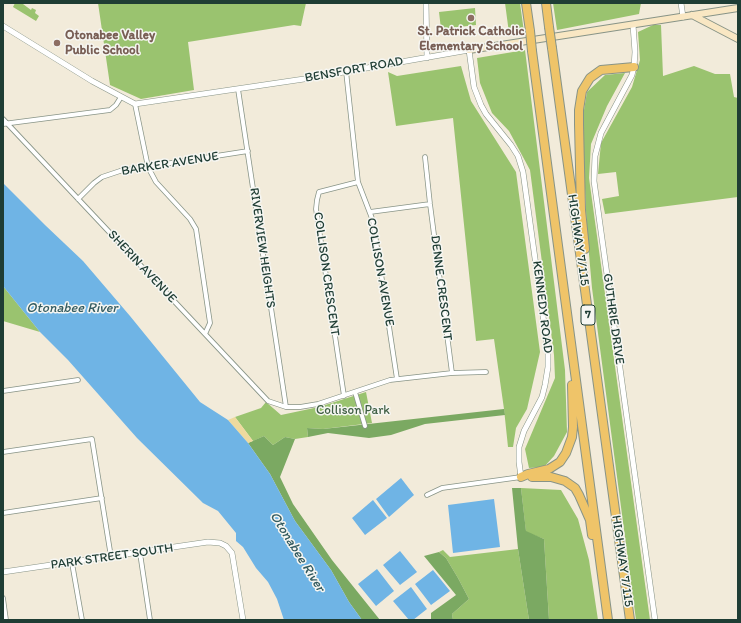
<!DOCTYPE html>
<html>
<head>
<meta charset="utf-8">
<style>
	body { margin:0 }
	#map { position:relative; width:741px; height:623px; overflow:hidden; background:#f2ebda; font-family:Itim,sans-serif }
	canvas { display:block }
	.frame { position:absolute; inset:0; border:4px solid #1f3d34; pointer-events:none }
</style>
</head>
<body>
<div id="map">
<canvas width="741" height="623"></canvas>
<div class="frame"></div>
</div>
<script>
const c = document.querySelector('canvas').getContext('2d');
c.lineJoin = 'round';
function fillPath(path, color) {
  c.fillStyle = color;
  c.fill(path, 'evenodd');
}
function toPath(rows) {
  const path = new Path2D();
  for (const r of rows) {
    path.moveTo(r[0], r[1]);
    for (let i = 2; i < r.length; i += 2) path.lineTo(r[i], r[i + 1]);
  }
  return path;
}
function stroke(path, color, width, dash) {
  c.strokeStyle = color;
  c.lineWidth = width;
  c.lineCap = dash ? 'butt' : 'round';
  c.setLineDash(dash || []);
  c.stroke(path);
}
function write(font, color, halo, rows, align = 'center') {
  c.font = font + ' Itim,sans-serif';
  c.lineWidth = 3;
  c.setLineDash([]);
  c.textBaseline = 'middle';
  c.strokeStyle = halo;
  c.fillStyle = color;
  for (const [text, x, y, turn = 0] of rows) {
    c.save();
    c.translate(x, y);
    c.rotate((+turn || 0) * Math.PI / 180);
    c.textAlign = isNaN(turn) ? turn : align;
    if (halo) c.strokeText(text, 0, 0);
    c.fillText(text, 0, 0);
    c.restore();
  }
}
const green = toPath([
	[15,3,23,4,31,10,32,8,36,10,35,13,39,16,36,21,13,7],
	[98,3,306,3,301,26,294,25,188,42,194,90,141,99,110,85],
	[505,3,520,3,524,32,509,33],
	[553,3,641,3,639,14,557,30],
	[475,8,476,25,441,29,439,12],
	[653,25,661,25,663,76,694,66,715,74,730,74,734,97,738,98,738,197,605,214,602,199,619,196,616,172,598,174,601,143,632,87,640,60,638,32],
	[525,50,565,370,567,432,554,456,544,467,529,468,525,449,555,378,554,355,530,170,509,131,492,113,480,83,477,58],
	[461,66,471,101,516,172,540,352,527,409,516,428,513,447,508,447,504,409,494,339,476,341,453,118,396,126,388,72,397,76],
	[625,73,607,106,591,144,589,178,650,620,636,620,592,288,587,232,582,122,587,92,605,75],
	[3,286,40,332,3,321],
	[366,392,372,423,323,429,307,428,308,437,295,439,285,437,273,445,264,436,253,441,235,417,261,408,266,402,281,415,319,407],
	[521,488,561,490,578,519,589,560,598,620,549,620,544,539,526,532],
	[518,549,529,620,453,620,452,614,469,599,458,578,446,558,439,552,443,550,450,557]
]);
const forest = toPath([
	[504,409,505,415,425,424,391,435,369,438,328,433,308,437,307,428,323,429],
	[264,436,273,445,285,437,295,439,280,477,293,504,332,560,380,620,362,620,349,602,331,570,295,521,270,474,248,443],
	[512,488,521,488,526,531,544,539,549,620,529,620,518,549],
	[439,552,446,558,458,578,469,599,452,614,453,620,431,620,431,613,456,595,424,556]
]);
const sand = toPath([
	[235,417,253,441,248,443,228,420]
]);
const water = toPath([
	[3,183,45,225,83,261,130,316,200,402,228,420,248,443,270,474,295,521,331,570,349,602,362,620,284,620,277,599,268,582,256,568,243,547,236,541,236,533,218,511,203,503,137,438,68,360,40,332,3,286],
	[401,478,414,495,389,517,376,499],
	[494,499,500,547,453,553,448,505],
	[373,500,387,518,365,535,352,518],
	[400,551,417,572,400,585,383,565],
	[377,569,394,591,376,606,358,584],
	[433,570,450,591,431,605,415,584],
	[411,587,427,609,413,620,409,620,393,601]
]);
const minor = toPath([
	[346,71,358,182,373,221,397,379],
	[238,89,286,407],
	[135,104,148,167,156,182,190,219,196,229,210,323,205,334],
	[3,119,268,401,286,407,300,407,318,404,390,380,452,373,486,372],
	[3,124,110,110,116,105,121,97],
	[425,157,430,204,452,373],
	[78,199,94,183,102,177,120,171,248,151],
	[370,212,430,204],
	[3,391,78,380],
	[355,392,365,426],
	[344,396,316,209,317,200,319,192,358,182],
	[3,452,92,439,111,557],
	[427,495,442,488,521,477],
	[3,513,102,498],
	[140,553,150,620],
	[72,563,82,620],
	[3,598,6,620]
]);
const tertiary = toPath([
	[426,3,427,58],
	[681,3,683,17],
	[633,25,635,52,634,67,632,75,601,133,595,156,594,181,655,620],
	[3,26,92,81,135,104,304,79,469,50,474,87,481,105,486,114,511,145,518,156,523,172,548,352,548,367,545,385,542,397,524,431,519,447,519,462,521,477],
	[3,572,208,542,220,543,226,546,232,553,243,620]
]);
const secondary = toPath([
	[692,15,738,39],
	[469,50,738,8]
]);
const motorway = toPath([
	[526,3,530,31],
	[546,3,549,27],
	[552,48,630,620],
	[532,51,608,620],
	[585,249,581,210,579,124,579,110,582,91,590,78,601,70,634,67],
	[521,477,528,474,549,469,560,462,566,453,572,437,573,427,572,385],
	[532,477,551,477,565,481,575,488,579,495,590,520,592,535]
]);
const motorwayBridge = toPath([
	[549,27,552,48],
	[530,31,532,51]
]);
const markers = [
	[471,18,4,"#8d6e63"],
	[57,43,4,"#8d6e63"]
];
const shields = [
	[588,315,14]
];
const shieldNames = [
	["7",588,315]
];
const educationNames = [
	["St. Patrick Catholic",471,32],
	["Elementary School",471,47],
	["Otonabee Valley",65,36,"left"],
	["Public School",65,51,"left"]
];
const streetNames = [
	["BENSFORT ROAD",354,70,-10],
	["BARKER AVENUE",170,164,-9],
	["HIGHWAY 7/115",578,240,82],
	["RIVERVIEW HEIGHTS",262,248,82],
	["SHERIN AVENUE",142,267,47],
	["COLLISON AVENUE",380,272,80],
	["COLLISON CRESCENT",326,274,82],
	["DENNE CRESCENT",441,288,83],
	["KENNEDY ROAD",542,307,83],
	["GUTHRIE DRIVE",613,319,82],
	["PARK STREET SOUTH",112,557,-8],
	["HIGHWAY 7/115",622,561,82]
];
const parkNames = [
	["Collison Park",353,411]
];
const waterNames = [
	["Otonabee River",72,308],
	["Otonabee River",297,552,58]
];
fillPath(green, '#9ac36f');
fillPath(forest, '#7ba962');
fillPath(sand, '#eeda9e');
fillPath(water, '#6fb4e5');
stroke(minor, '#889487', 5.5);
stroke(tertiary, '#889487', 6);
stroke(secondary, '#889487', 8);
stroke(motorway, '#889487', 10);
stroke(minor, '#fff', 4);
stroke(tertiary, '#fff', 5);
stroke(secondary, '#f9e7c3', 6);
stroke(motorway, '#efc469', 8);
stroke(motorwayBridge, '#889487', 10, []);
stroke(motorwayBridge, '#efc469', 8);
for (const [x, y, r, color] of markers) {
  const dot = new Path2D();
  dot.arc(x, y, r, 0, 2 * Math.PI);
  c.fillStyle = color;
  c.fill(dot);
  stroke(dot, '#f6f6f2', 1.5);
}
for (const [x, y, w] of shields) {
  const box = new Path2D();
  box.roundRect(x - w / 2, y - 10, w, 20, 3);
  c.fillStyle = '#f6f6f2';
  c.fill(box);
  stroke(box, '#1f3d34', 1);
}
write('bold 12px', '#1f3d34', null, shieldNames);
write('bold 13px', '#785e54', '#f6f6f2', educationNames);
write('13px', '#1f3d34', '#f6f6f2', streetNames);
write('13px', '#3e5e43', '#f6f6f2', parkNames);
write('italic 14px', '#335b60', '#f6f6f2', waterNames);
</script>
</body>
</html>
